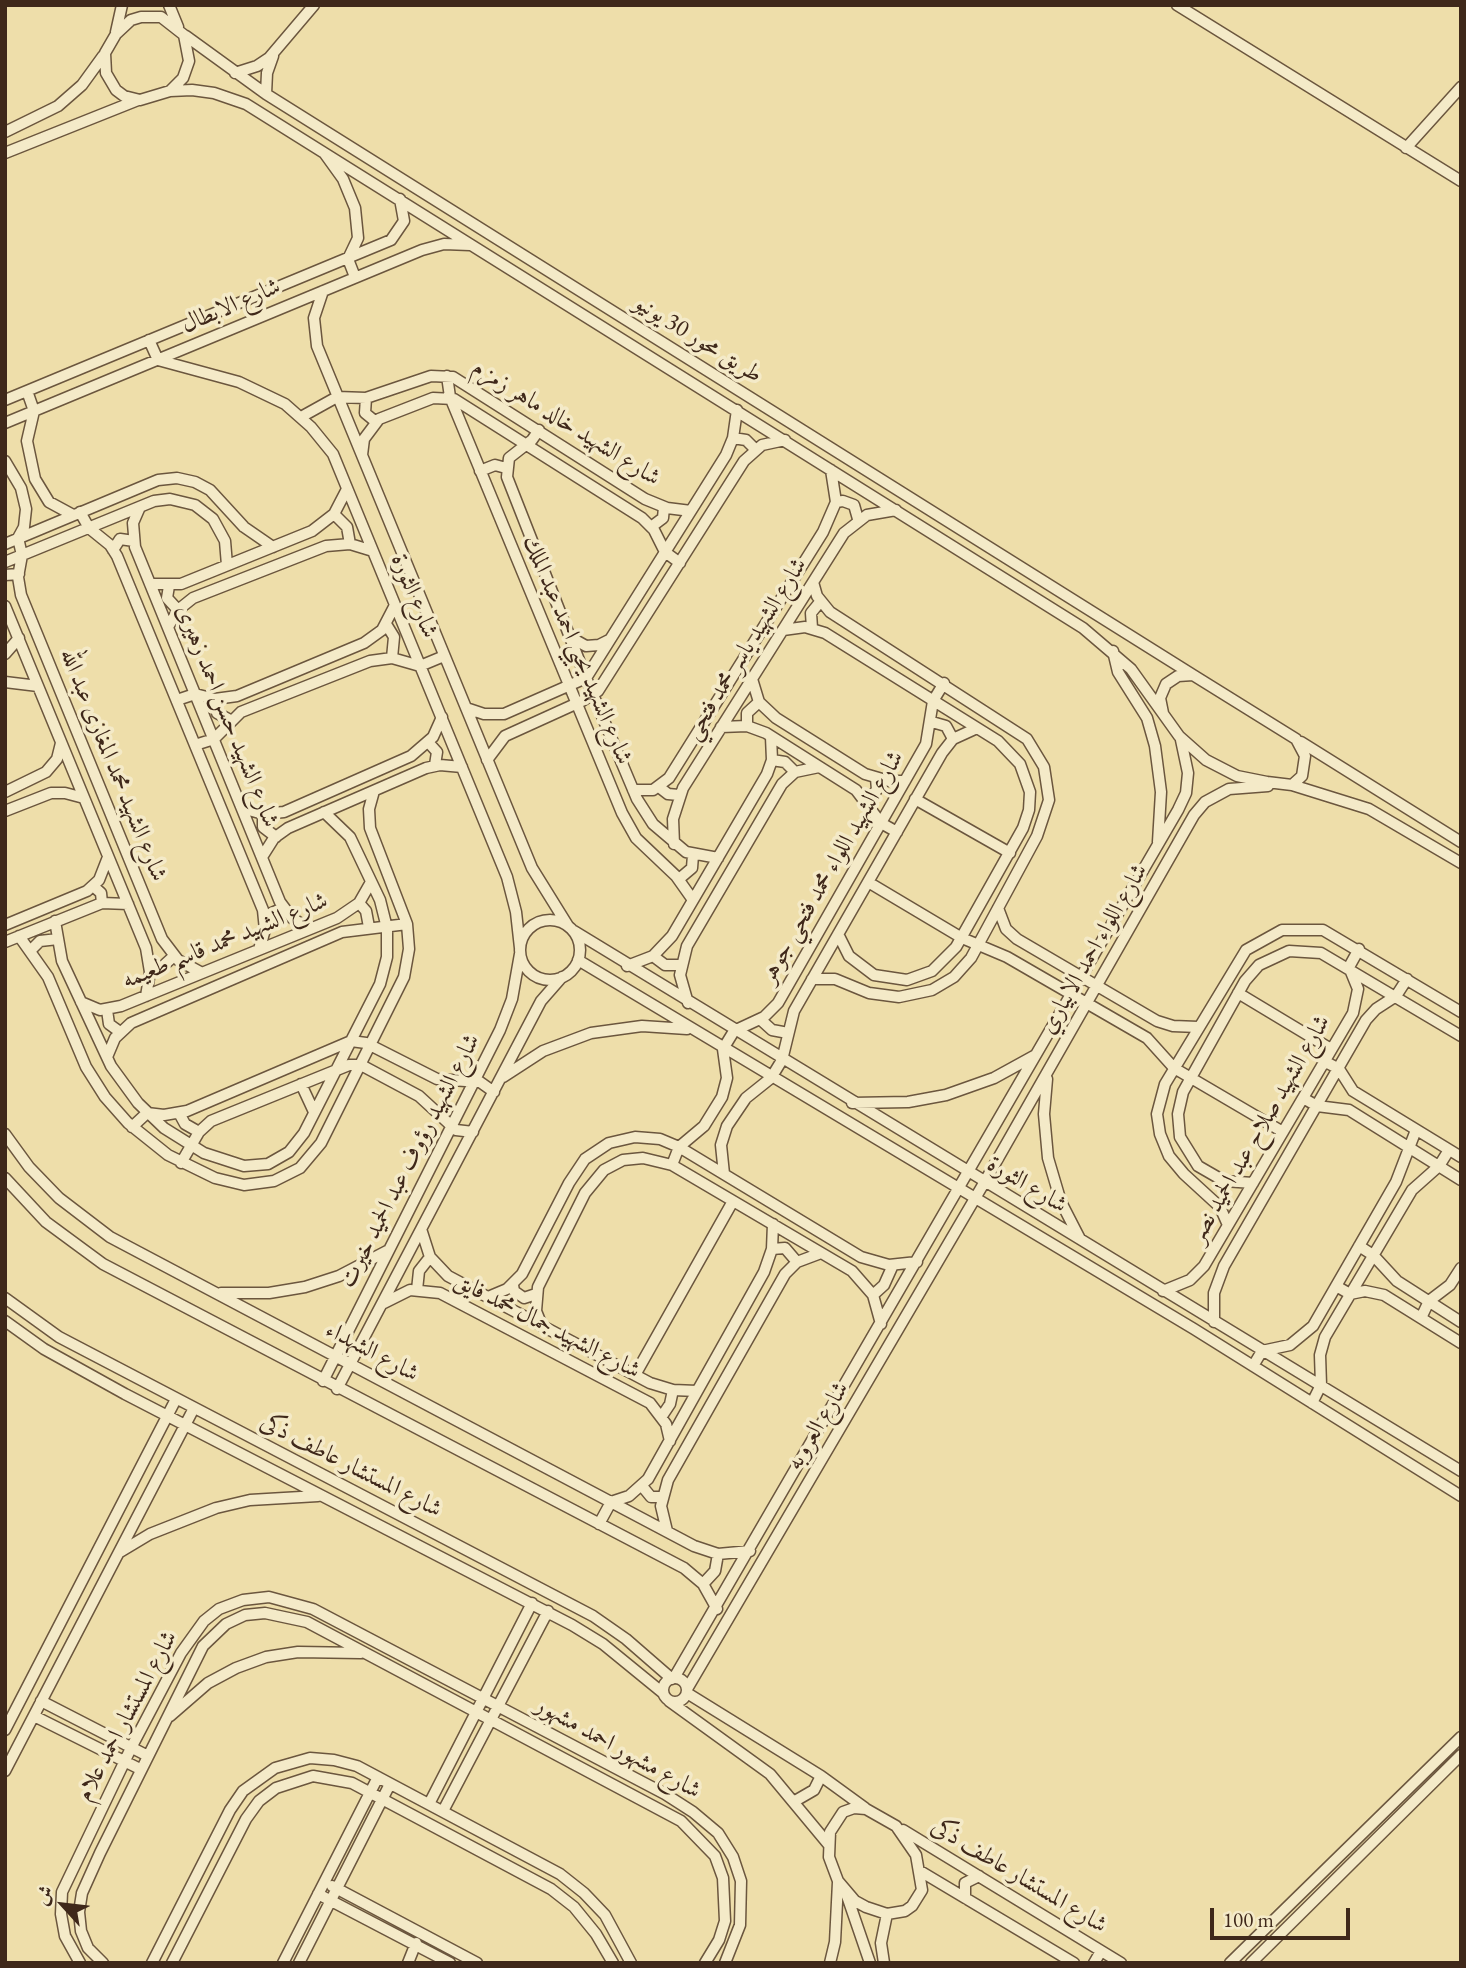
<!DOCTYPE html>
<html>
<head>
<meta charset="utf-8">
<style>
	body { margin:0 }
	#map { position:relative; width:1466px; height:1968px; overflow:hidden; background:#eedeaa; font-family:"EB Garamond",Amiri,serif }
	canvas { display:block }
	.frame { position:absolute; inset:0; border:7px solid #3f281a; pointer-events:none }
	.north { position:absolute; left:28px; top:1870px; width:70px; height:70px; -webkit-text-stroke:5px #f4eac8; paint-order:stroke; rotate:297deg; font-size:19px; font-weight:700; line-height:28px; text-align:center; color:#3f281a }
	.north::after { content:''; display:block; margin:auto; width:24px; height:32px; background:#3f281a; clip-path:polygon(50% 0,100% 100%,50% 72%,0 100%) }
	.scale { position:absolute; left:1210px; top:1908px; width:140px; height:32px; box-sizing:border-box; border:4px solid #3f281a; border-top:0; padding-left:9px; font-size:21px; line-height:24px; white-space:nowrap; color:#3f281a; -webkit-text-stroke:5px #f4eac8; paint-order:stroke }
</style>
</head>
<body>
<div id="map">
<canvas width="1466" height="1968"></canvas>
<div class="frame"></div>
<div class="north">ش</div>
<div class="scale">100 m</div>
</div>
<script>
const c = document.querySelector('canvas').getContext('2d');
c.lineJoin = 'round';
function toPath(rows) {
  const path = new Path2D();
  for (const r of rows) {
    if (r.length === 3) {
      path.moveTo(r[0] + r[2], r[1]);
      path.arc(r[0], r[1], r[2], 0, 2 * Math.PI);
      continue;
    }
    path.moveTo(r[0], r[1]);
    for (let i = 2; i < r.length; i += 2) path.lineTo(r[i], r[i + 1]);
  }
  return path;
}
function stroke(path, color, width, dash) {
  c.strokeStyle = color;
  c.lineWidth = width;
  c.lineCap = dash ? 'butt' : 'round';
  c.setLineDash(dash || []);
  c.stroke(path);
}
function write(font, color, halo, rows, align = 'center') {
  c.font = font + ' "EB Garamond",Amiri,serif';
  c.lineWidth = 7;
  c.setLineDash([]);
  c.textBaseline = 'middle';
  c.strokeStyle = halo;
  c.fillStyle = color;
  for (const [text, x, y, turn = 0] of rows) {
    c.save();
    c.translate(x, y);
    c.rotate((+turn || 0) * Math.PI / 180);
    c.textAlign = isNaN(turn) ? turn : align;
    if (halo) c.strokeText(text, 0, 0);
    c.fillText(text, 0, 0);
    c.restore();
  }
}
const minor = toPath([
	[169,5,178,27],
	[1177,5,1461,181],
	[116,32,122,5],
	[186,36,266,94,1193,675],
	[235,73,257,66,269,58,314,5],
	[170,91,183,78,189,61,184,35,161,17,141,17,131,20,116,34,105,53,106,73,116,90,124,96,140,100,170,91,192,90,214,93,246,104,1083,628,1131,669,1179,736,1206,760,1237,776,1267,782,1292,785,1302,776,1305,756,1296,739,1193,675,1178,676,1166,684,1160,698,1163,713],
	[266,94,267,73,273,56],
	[5,132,58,106,82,85,103,56],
	[1406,148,1461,87],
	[5,153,138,100],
	[325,154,343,179,355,208,358,238,348,259,355,277],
	[323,291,314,318,317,346,532,868,568,926],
	[149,340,158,360,239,382,285,404,311,427,333,454,507,877,516,912,520,948],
	[447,376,450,397,622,813,636,838,676,876,693,900],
	[27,391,34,411,27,441,35,479,49,502,73,515],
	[366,398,365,413,376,422],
	[5,400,391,240,404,221,400,199],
	[301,417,337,397,366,398,431,376,453,377,645,499,667,508,691,511],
	[5,423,422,250,444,244,470,245],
	[539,430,532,440,509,458,507,477,586,678,637,799,653,824,686,852,718,858],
	[733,438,746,440,755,449],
	[362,455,364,439,379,419,433,398,454,399,642,518,654,530,665,552,680,563],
	[5,461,21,488,26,509,24,527,18,538,22,555,18,577,21,595,162,939,178,960,202,973],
	[480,471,495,465,506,468],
	[836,502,843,501,854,505,858,519],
	[140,507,133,523,135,547,280,902,292,918,309,929],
	[80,512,89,528,110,545,117,556,263,910,265,930,259,949],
	[334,514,347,527,350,544],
	[651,527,663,518,664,507],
	[5,544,158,480,177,478,195,482,210,490,244,527,273,547],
	[113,550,120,539,134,541],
	[5,562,154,501,170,499,195,505,213,519,225,541,227,565],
	[5,575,19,574],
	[150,584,181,584,312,531,334,514,347,489],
	[169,586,167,598,178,610],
	[5,606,146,948,150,972,146,996],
	[386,624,394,637,392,658],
	[168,627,178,610,193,598,326,546,350,544,373,551],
	[812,628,811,613,820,602],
	[783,630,805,627,825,633,998,741,1020,764,1030,792,1029,810,1023,828,956,947,932,971,907,980,874,975,849,956,838,934],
	[570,637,586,646,599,645,609,640],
	[1113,651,1118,672,1147,718,1155,746,1161,792,1158,842],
	[5,654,19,638],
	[752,679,759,702,776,718,865,774,889,781,905,781],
	[5,682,38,686],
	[215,699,217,713,230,720],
	[177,700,195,694,215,699,237,696,364,643,382,630,395,605],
	[466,708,484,714,504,714,586,678,726,455,733,438,737,410],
	[932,722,946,726,953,739],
	[747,726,747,713,759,702],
	[721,727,747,726,766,733,856,790,881,823,897,832],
	[428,742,437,752,435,765],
	[1301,742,1461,842],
	[195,745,214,739,241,712,370,661,392,658,420,666,444,656],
	[487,760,505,736,582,701,598,691,744,461,762,445,785,440],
	[772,760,785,762,795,772],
	[1292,785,1369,809,1461,863],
	[659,787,668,794,679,795],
	[633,790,653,790,669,778,823,532,836,502,831,470],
	[5,792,46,772,57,759,61,743],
	[915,799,1010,853],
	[866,801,877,790,876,778],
	[242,808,263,814,284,812,411,756,433,737,442,717],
	[5,811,51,793,65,793,84,798],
	[263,814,263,827,276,837],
	[674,844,673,819,683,788,844,533,867,515,896,510],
	[262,857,274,838,288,828,426,768,440,765,462,767],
	[679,879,692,868,693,855],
	[868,882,962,938,1007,957,1147,1038,1174,1068,1283,1132],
	[93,886,101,893,102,903],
	[359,903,366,911,369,927],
	[998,908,1006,929,1017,939,1157,1021,1173,1026,1198,1027],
	[265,916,283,908],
	[550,950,30],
	[55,921,62,961,111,1066,138,1103,164,1128,204,1153,244,1166,268,1164,289,1152,304,1133,380,984,387,957,387,928,380,900,350,837,324,812],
	[5,925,87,891,99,880,108,857],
	[574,931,1461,1471],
	[19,936,48,977,86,1067,105,1097,128,1123,168,1155,215,1178,244,1185,274,1181,300,1168,321,1143,404,977,409,949,407,924,370,828,369,809,374,791],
	[5,942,102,903,128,904],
	[30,951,40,941,58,939],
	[653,956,665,965,680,965],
	[578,960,1194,1329,1461,1496],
	[627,966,653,956,672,936,767,774,772,760,771,737],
	[150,968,162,967,174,956],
	[812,979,835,979,869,993,899,997,932,990,954,977,971,958,1037,836,1049,800,1044,767,1027,739,830,612,817,596,813,582],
	[1238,993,1331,1049],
	[81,1002,100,1010,121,1006,337,918,359,903,371,882],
	[688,1003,680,975,687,946,782,784,795,772,819,767],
	[107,1010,109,1024,120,1032],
	[761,1020,772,1030,788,1033],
	[107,1057,115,1038,131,1023,342,932,407,924],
	[1324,1061,1339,1069,1353,1091,1461,1157],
	[503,1077,543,1051,591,1033,642,1026,687,1029],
	[1047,1079,1044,1114,1048,1158,1061,1202,1080,1239],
	[301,1084,314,1112],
	[1303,1098,1317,1106,1349,1110,1461,1180],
	[852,1103,908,1102,946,1095,994,1078,1034,1056],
	[179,1113,185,1124,199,1132],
	[132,1127,147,1113,164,1115,187,1111,351,1041,366,1043,437,1079,480,1082,494,1092],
	[5,1134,29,1167,59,1198,110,1237,694,1546,718,1554,750,1551],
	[181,1163,199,1132,211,1121,349,1065,361,1065,419,1096,456,1130,473,1132],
	[672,1165,679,1147,704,1126,722,1097,727,1078,723,1049,734,1031,764,1017,778,1003,926,744,933,701,944,683],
	[724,1174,721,1145,727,1126,746,1098,771,1078,782,1060,794,1011,942,753,953,739,977,728],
	[5,1178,46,1222,103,1264,684,1568,703,1584,717,1609],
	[1253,1183,1224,1181,1198,1166,1180,1137,1178,1114,1183,1092,1245,981,1259,965,1289,951,1321,953,1461,1036],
	[1228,1225,1220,1207,1184,1174,1169,1156,1160,1134,1157,1114,1165,1084,1246,950,1282,930,1323,930,1461,1012],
	[422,1232,430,1257,448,1276,650,1383,673,1390,697,1391],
	[1359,1246,1373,1255,1397,1281,1461,1322],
	[772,1249,785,1248,797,1262],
	[513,1285,514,1291,524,1298,536,1294],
	[1336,1286,1350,1294,1365,1291,1384,1295,1461,1343],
	[417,1290,419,1271,430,1257],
	[1163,1291,1190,1280,1204,1266,1353,1013,1358,989,1349,967,1359,949],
	[221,1293,269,1293,305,1287,339,1276,387,1251],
	[873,1295,884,1285,893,1265],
	[488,1297,507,1289,522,1274,569,1183,585,1159,609,1143,635,1137,660,1139,679,1147,861,1257,889,1265,917,1262],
	[5,1298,59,1337,593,1616,626,1639,672,1679],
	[384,1303,410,1290,440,1293,650,1403,666,1424,670,1441],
	[1421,1318,1429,1301,1450,1285,1461,1268],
	[5,1321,44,1349,125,1394,572,1625,603,1644,663,1693],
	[1214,1322,1214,1293,1224,1266,1366,1020,1376,1009,1396,996,1407,979],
	[542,1326,536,1311,538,1287,585,1193,604,1170,623,1160,643,1158,672,1165,852,1271,873,1295,881,1324],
	[1253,1366,1262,1351,1290,1345,1313,1326,1396,1182,1416,1130],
	[635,1375,733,1201],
	[323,1381,500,1030,512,999,520,954],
	[337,1389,541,1001,562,977],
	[1312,1403,1321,1385,1320,1355,1325,1337,1412,1190,1439,1166,1449,1150],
	[662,1416,670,1404,673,1390],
	[642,1486,651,1497,661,1497],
	[599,1524,611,1502,629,1496,648,1479,764,1272,772,1249,773,1224],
	[667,1531,661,1506,668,1480,785,1274,797,1262,821,1253],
	[120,1552,150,1534,216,1508,250,1500,318,1496],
	[703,1584,715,1571,718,1554],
	[675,1690,12],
	[674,1678,1178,810,1186,793,1188,773,1181,740],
	[687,1689,984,1183,1194,815,1205,802,1229,789,1268,786],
	[687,1693,821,1776,865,1808],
	[41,1701,146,1755],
	[669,1701,770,1774,829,1845],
	[34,1716,140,1769],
	[170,1716,208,1683,236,1668,266,1657,298,1652,361,1653],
	[5,1730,176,1399],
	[5,1771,194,1408],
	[795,1801,814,1790,821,1776],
	[429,1804,532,1603],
	[854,1808,866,1809,896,1826,916,1855,922,1890,912,1906,905,1911,887,1914,866,1907,855,1901,838,1881,829,1857,830,1832,843,1812,854,1808],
	[443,1811,548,1611],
	[903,1830,1121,1963],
	[920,1871,1074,1963],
	[332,1886,477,1963],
	[318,1894,450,1963],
	[847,1896,870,1963],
	[965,1898,965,1883,979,1876],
	[80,1963,65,1936,61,1914,62,1892,131,1748,181,1653,204,1621,219,1609,243,1600,269,1597,313,1609,665,1794,693,1812,718,1833,733,1857,741,1881,740,1925,725,1963],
	[103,1963,88,1948,81,1931,79,1912,82,1893,100,1853,203,1646,226,1624,245,1615,265,1613,307,1622,681,1821,715,1856,723,1878,725,1921,719,1940,705,1963],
	[152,1963,230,1810,243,1791,275,1768,310,1758,334,1760,357,1766,560,1874,584,1893,605,1915,631,1963],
	[172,1963,246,1819,259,1801,276,1788,313,1776,352,1783,551,1889,574,1907,596,1934,613,1963],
	[283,1963,378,1777],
	[299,1963,390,1784],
	[408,1963,416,1943],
	[830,1963,835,1942,838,1882],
	[884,1963,881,1943,887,1914],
	[1094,1963,1101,1951],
	[1230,1963,1461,1737],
	[1251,1963,1461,1755]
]);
const streetNames = [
	["شارع الابطال",231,306,-23],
	["طريق محور 30 يونيو",698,339,32],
	["شارع الشهيد خالد ماهر زمزم",566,423,32],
	["شارع الثورة",414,596,68],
	["شارع الشهيد ياسر محمد فتحي",746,649,-58],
	["شارع الشهيد يحيي احمد عبد الملك",577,650,67],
	["شارع الشهيد حسن احمد زهيرى",227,716,68],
	["شارع الشهيد محمد المغازى عبد الله",113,765,68],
	["شارع الشهيد اللواء محمد فتحي جوهر",832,867,-60],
	["شارع الشهيد محمد قاسم طعيمه",225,941,-22],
	["شارع اللواء احمد الابياري",1094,949,-60],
	["شارع الشهيد صلاح عبد الحميد نصر",1260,1129,-60],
	["شارع الشهيد رؤوف عبد الحميد خيرت",410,1161,-63],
	["شارع الثورة",1027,1185,31],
	["شارع الشهيد جمال محمد فايق",547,1326,27],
	["شارع الشهداء",372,1352,28],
	["شارع العروبه",818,1426,-59],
	["شارع المستشار عاطف ذكى",351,1466,27],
	["شارع المستشار احمد علام",127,1716,-62],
	["شارع مشهور احمد مشهور",618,1748,29],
	["شارع المستشار عاطف ذكى",1019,1876,31]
];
stroke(minor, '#6b563e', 13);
stroke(minor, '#f4eac8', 10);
write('24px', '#3f281a', '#f4eac8', streetNames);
</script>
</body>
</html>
